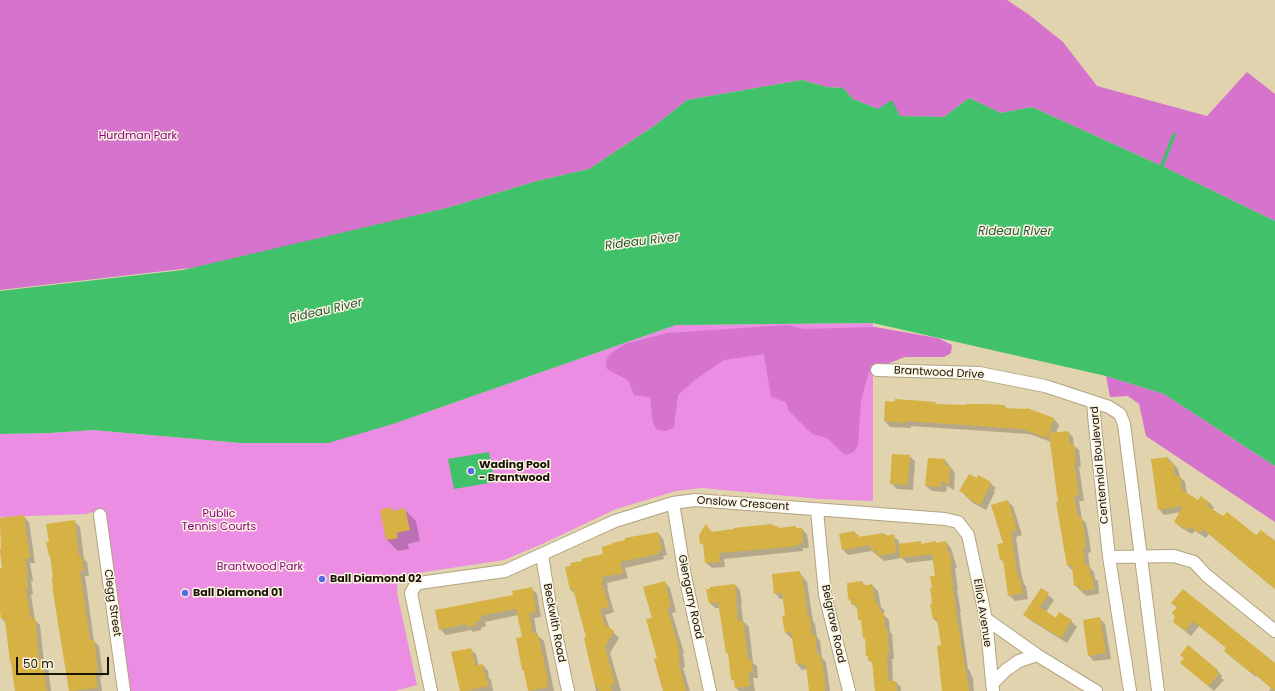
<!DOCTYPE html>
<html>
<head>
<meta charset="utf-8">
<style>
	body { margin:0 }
	#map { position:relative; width:1275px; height:691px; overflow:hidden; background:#e0d3ad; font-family:Poppins,sans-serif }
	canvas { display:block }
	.scale { position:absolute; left:16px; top:657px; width:93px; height:18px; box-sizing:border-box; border:2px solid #171205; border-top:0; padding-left:5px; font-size:12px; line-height:14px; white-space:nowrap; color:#171205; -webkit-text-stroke:3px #fbf4e1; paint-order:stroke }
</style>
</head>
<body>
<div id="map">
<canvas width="1275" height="691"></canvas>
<div class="scale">50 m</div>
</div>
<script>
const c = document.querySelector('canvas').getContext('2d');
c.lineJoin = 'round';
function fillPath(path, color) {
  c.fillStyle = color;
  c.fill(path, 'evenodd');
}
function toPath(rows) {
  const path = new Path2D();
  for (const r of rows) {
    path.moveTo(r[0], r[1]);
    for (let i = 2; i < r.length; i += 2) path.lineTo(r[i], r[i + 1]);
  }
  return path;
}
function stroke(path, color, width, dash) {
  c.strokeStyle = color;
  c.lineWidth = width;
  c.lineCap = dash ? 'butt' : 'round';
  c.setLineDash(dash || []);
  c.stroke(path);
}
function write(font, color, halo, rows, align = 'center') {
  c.font = font + ' Poppins,sans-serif';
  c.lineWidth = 3;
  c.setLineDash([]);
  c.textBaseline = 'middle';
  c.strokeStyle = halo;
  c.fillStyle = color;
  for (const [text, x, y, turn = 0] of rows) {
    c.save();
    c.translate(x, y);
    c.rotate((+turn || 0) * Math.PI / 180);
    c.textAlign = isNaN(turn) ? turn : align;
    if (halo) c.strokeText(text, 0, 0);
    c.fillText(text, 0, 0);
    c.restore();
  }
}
const green = toPath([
	[873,323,873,501,820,499,702,488,676,491,616,509,542,544,504,560,398,576,397,593,417,685,395,691,130,691,104,509,86,514,0,517,0,434,50,433,93,430,241,443,393,424,676,325]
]);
const forest = toPath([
	[0,0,1007,0,1028,14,1063,42,1097,86,1207,116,1247,72,1275,94,1275,221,1162,166,1032,107,1001,113,969,98,944,117,900,116,878,109,853,99,843,88,827,87,802,80,687,100,657,124,589,169,537,181,447,208,208,266,0,290],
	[787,325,804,329,875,327,938,338,952,345,951,353,944,357,905,357,869,371,861,401,858,445,854,452,845,455,827,438,812,434,789,411,786,402,771,397,764,354,724,360,696,379,678,395,674,427,666,431,657,430,653,423,650,397,634,395,628,380,607,369,606,361,610,354,625,344,667,333],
	[1106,376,1164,394,1275,466,1275,522,1146,436,1139,404,1128,396,1110,397]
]);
const water = toPath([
	[802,80,827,87,843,88,853,99,878,109,892,100,900,116,944,117,969,98,1001,113,1032,107,1162,166,1275,221,1275,466,1164,394,1106,376,873,323,676,325,393,424,328,443,241,443,93,430,50,433,0,434,0,291,183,270,447,208,537,181,589,169,657,124,687,100],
	[489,452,495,482,454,489,448,459]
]);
const shadow = toPath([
	[935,403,937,405,1005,406,1007,409,1027,409,1054,419,1059,425,1056,433,1068,432,1073,437,1074,446,1079,450,1081,467,1079,467,1084,501,1079,501,1082,519,1086,523,1089,538,1091,552,1088,553,1090,568,1094,572,1095,579,1098,581,1099,594,1086,596,1075,585,1073,571,1068,566,1051,442,1029,434,911,426,911,428,890,427,885,421],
	[909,456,915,461,913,490,897,489,891,483],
	[1168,458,1178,469,1180,477,1185,482,1187,494,1198,502,1209,502,1214,508,1212,510,1256,537,1270,538,1271,537,1275,541,1275,589,1209,534,1206,538,1195,531,1192,534,1180,527,1175,522,1181,512,1164,515,1159,509],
	[945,460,955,473,954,490,947,486,946,492,932,491,926,486],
	[978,479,990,483,996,488,994,490,995,492,986,510,973,503,961,491],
	[1007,501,1013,506,1022,535,1016,537,1021,573,1024,584,1026,586,1028,599,1015,601,1009,595,1004,563,1001,559,1004,543],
	[391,508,395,512,405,510,416,521,420,541,408,544,409,549,398,551,387,540],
	[23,516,29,522,35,563,30,563,33,581,31,581,33,594,31,595,35,620,40,625,44,663,48,667,51,691,16,691,6,623,2,619,0,599,0,569,3,568,0,519],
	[74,521,80,527,84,559,87,562,89,576,85,576,94,641,99,646,103,676,100,677,102,691,70,691,55,592,51,558,50,556],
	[707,526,713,533,777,527,779,529,795,527,797,529,802,529,807,534,809,548,803,548,803,551,724,559,725,567,712,568,706,563,705,547,701,543],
	[854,532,860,537,886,535,887,536,893,536,899,541,899,544,920,542,923,545,946,542,951,548,957,568,955,568,958,590,957,590,961,612,960,612,963,634,968,669,970,671,973,679,974,691,944,691,942,646,939,624,934,619,933,589,936,577,934,560,907,563,902,558,884,561,872,551,848,555,843,550],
	[658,533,663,539,667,555,663,556,664,559,625,568,628,578,607,583,608,588,607,588,614,612,605,615,610,629,619,638,610,653,621,691,596,691,587,638,575,594,570,589,572,566],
	[799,572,807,582,813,621,815,624,817,637,820,641,822,658,826,662,830,691,810,691,807,669,802,670,797,664,793,638,791,638,786,633,786,616,784,599,780,599,775,593],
	[665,582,670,588,676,612,672,613,684,653,683,653,685,667,683,668,690,691,664,691,653,618],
	[862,582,866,586,872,585,878,591,881,607,884,610,884,615,889,620,890,632,892,634,894,659,892,659,893,682,896,682,901,687,901,691,876,691,873,664,869,660,866,640,864,638,863,623,859,619,858,610,849,599],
	[735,585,740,590,742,604,741,604,743,621,749,627,753,663,757,666,758,678,753,678,755,691,739,691,736,688,735,682,732,679,729,655,727,652,720,608,715,608,710,603],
	[531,588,537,594,541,617,534,618,537,635,544,641,554,691,530,691,525,672,523,670,523,638,518,615,485,622,486,626,481,628,481,630,473,632,471,630,446,635,440,629],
	[1041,589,1054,600,1046,612,1056,619,1060,614,1071,621,1077,627,1067,643,1030,620,1025,614],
	[1172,602,1275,665,1275,691,1269,691,1271,688,1257,676,1256,677,1230,656,1227,648,1199,626,1191,636,1180,627,1174,622,1177,608],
	[1099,618,1105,624,1111,659,1094,661,1089,656],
	[470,649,476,654,479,666,483,665,488,671,489,678,491,680,493,691,460,691],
	[1181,663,1217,670,1222,676,1221,678,1224,680,1214,691]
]);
const stream = toPath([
	[1162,166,1174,135]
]);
const building = toPath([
	[895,399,936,402,935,404,965,405,965,404,986,404,1005,405,1005,408,1026,409,1027,408,1054,418,1049,433,1068,431,1070,444,1074,444,1076,462,1074,462,1079,495,1074,496,1078,517,1081,517,1084,531,1086,547,1083,548,1085,566,1089,565,1090,575,1092,575,1094,589,1080,591,1079,585,1074,586,1072,565,1067,566,1056,502,1058,502,1049,434,1047,438,1022,429,906,421,906,423,884,421,885,401,894,402],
	[892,454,910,455,907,485,890,484],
	[1168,457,1169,463,1173,462,1175,476,1180,476,1182,490,1198,500,1201,496,1209,502,1207,506,1223,516,1227,512,1256,535,1261,530,1275,541,1275,589,1203,529,1200,533,1189,526,1187,530,1174,522,1183,506,1158,510,1151,459],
	[928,458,945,459,945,466,950,466,949,485,941,481,941,487,925,486],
	[969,474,977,478,978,475,991,482,989,485,990,485,980,505,966,497,967,495,959,491],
	[1008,500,1017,530,1011,532,1016,567,1019,579,1020,579,1023,593,1008,596,1003,559,1000,560,997,544,1003,543,991,505],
	[391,507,393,511,405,508,410,530,397,533,398,538,386,540,380,510],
	[24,515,30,558,25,558,28,576,26,576,28,589,26,589,31,619,35,618,39,660,42,660,47,691,15,691,11,662,10,663,5,619,1,619,0,611,0,568,2,568,0,551,0,549,1,549,0,518],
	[75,520,79,556,81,556,84,570,80,571,90,640,94,640,98,671,95,671,98,688,69,691,53,592,52,578,53,577,50,556,49,556,46,542,49,542,46,524],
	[706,524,711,532,734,529,734,528,772,524,773,526,778,526,778,528,796,526,796,528,802,528,803,543,798,543,798,546,719,553,720,562,705,563,703,543,700,544,699,535],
	[854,531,855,534,858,534,859,537,883,533,883,534,886,534,886,536,894,534,896,553,877,556,877,550,871,551,870,545,842,550,839,534],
	[658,532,662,550,658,551,659,554,620,562,623,573,602,577,603,582,602,583,609,607,600,609,605,625,614,631,605,647,615,684,610,685,612,691,599,691,597,686,595,686,584,638,586,637,573,589,570,590,565,567,571,566,570,563,582,561,582,559,584,558,603,554,602,547,612,544,612,543,625,540,625,538],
	[921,541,921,544,936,541,936,543,946,541,948,553,950,553,952,563,950,563,953,585,952,585,956,606,955,607,969,691,942,691,937,646,941,645,937,619,933,619,930,604,932,603,930,588,932,588,930,576,935,576,932,554,900,558,898,544],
	[800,571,800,575,802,575,808,616,810,617,812,635,815,634,817,654,820,655,825,679,825,691,809,691,806,665,802,665,801,663,796,664,791,632,785,633,782,617,785,615,782,593,774,594,772,574],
	[665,581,671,607,667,608,679,648,678,648,680,662,678,662,686,691,663,691,654,659,657,658,646,619,652,618,643,587],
	[862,581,863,586,872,584,876,603,878,603,879,609,884,614,885,628,887,628,889,654,887,654,888,681,896,681,897,691,875,691,872,661,868,661,868,656,866,656,865,638,863,638,861,620,858,620,857,604,851,605,851,599,848,599,847,583],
	[735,584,737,599,736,599,738,621,743,621,748,660,751,660,753,672,748,673,750,686,735,688,734,679,731,680,728,653,726,653,718,602,709,603,706,589,710,589,710,587],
	[532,587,536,612,529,613,533,634,537,633,538,635,548,680,547,681,548,687,528,691,524,672,524,670,522,670,516,638,522,637,516,609,480,616,481,621,476,622,476,625,467,627,466,624,439,630,435,610,513,595,512,591],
	[1041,588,1049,593,1040,607,1056,618,1059,612,1072,620,1061,638,1023,615],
	[1183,589,1275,663,1275,691,1251,671,1250,672,1224,651,1226,648,1193,621,1185,631,1173,622,1175,616,1172,613,1177,607,1171,603],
	[1100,617,1106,653,1088,656,1083,620],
	[1188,645,1218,670,1216,672,1219,674,1208,686,1180,663,1184,658,1180,655],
	[471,648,476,666,483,664,484,673,485,673,489,686,466,691,460,691,451,652]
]);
const minor = toPath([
	[877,370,979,373,1045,386,1109,407,1120,414,1124,424,1158,691],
	[1093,402,1095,426,1109,557,1130,691],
	[673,503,685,576,710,691],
	[817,510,825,595,849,691],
	[100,515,124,691],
	[542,555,550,605,568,691],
	[1109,557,1174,556,1194,562,1206,575,1275,631],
	[986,619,1037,655,1096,691],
	[992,684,1006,670,1019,661,1037,655],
	[431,691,411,593,415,586,419,583,505,571,615,521,673,503,695,500,945,519,958,522,968,535,986,619,993,691]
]);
const markers = [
	[471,471,4,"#536de2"],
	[322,579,4,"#536de2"],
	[185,593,4,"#536de2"]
];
const parkNames = [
	["Hurdman Park",138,136],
	["Public",219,514],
	["Tennis Courts",219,527],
	["Brantwood Park",260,567]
];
const streetNames = [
	["Brantwood Drive",939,373,3],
	["Centennial Boulevard",1100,465,-95],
	["Onslow Crescent",743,504,4],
	["Glengarry Road",690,597,78],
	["Clegg Street",112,603,82],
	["Elliot Avenue",982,613,81],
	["Beckwith Road",554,623,79],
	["Belgrave Road",833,624,78]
];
const poiNames = [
	["Wading Pool",479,465],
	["- Brantwood",479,478],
	["Ball Diamond 02",330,579],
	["Ball Diamond 01",193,593]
];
const waterNames = [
	["Rideau River",1015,232],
	["Rideau River",642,242,-7],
	["Rideau River",326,311,-13]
];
fillPath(green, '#eb8de2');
fillPath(forest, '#d673cd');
fillPath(water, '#42c16b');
fillPath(shadow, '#0003');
stroke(stream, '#42c16b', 3.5);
fillPath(building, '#d6b143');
stroke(minor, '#b1a480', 14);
stroke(minor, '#fff', 12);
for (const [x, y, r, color] of markers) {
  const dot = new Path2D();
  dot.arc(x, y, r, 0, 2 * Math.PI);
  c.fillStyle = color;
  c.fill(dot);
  stroke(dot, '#fbf4e1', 1.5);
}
write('11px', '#850080', '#fbf4e1', parkNames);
write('11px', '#171205', '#fbf4e1', streetNames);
write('bold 11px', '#171205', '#fbf4e1', poiNames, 'left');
write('italic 12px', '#285835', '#fbf4e1', waterNames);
</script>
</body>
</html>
